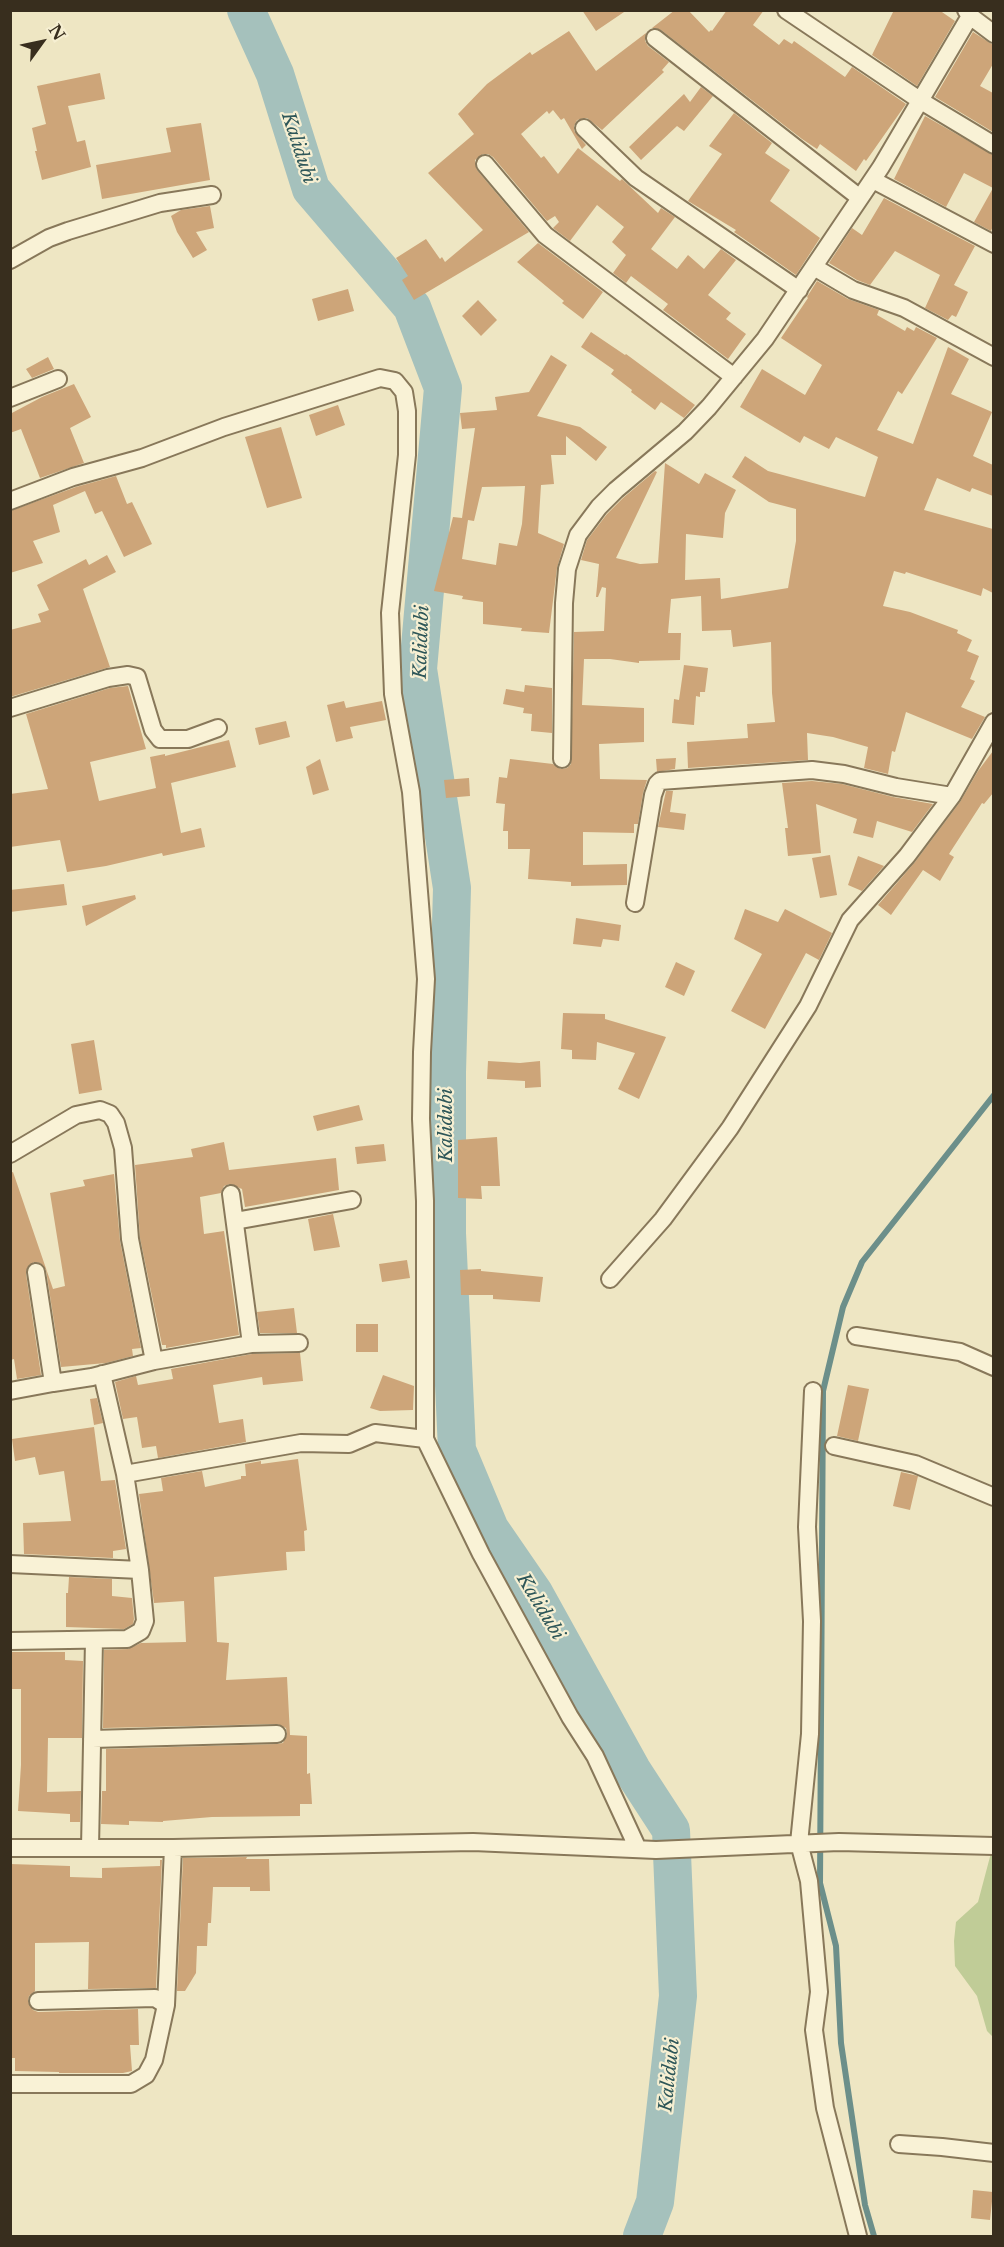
<!DOCTYPE html>
<html>
<head>
<meta charset="utf-8">
<style>
	body { margin:0 }
	#map { position:relative; width:1004px; height:2247px; overflow:hidden; background:#eee6c3; font-family:"Libre Baskerville",serif }
	canvas { display:block }
	.frame { position:absolute; inset:0; border:12px solid #382e1e; pointer-events:none }
	.north { position:absolute; left:12px; top:12px; width:60px; height:60px; -webkit-text-stroke:4px #f6efd2; paint-order:stroke; rotate:57deg; font-size:16px; font-weight:700; line-height:24px; text-align:center; color:#382e1e }
	.north::after { content:''; display:block; margin:auto; width:21px; height:27px; background:#382e1e; clip-path:polygon(50% 0,100% 100%,50% 72%,0 100%) }
</style>
</head>
<body>
<div id="map">
<canvas width="1004" height="2247"></canvas>
<div class="frame"></div>
<div class="north">N</div>
</div>
<script>
const c = document.querySelector('canvas').getContext('2d');
c.lineJoin = 'round';
function fillPath(path, color) {
  c.fillStyle = color;
  c.fill(path, 'evenodd');
}
function toPath(rows) {
  const path = new Path2D();
  for (const r of rows) {
    path.moveTo(r[0], r[1]);
    for (let i = 2; i < r.length; i += 2) path.lineTo(r[i], r[i + 1]);
  }
  return path;
}
function stroke(path, color, width, dash) {
  c.strokeStyle = color;
  c.lineWidth = width;
  c.lineCap = dash ? 'butt' : 'round';
  c.setLineDash(dash || []);
  c.stroke(path);
}
function write(font, color, halo, rows, align = 'center') {
  c.font = font + ' "Libre Baskerville",serif';
  c.lineWidth = 4.5;
  c.setLineDash([]);
  c.textBaseline = 'middle';
  c.strokeStyle = halo;
  c.fillStyle = color;
  for (const [text, x, y, turn = 0] of rows) {
    c.save();
    c.translate(x, y);
    c.rotate((+turn || 0) * Math.PI / 180);
    c.textAlign = isNaN(turn) ? turn : align;
    if (halo) c.strokeText(text, 0, 0);
    c.fillText(text, 0, 0);
    c.restore();
  }
}
const green = toPath([
	[991,1853,993,1853,993,2037,987,2031,977,1996,955,1966,954,1941,956,1922,978,1902]
]);
const stream = toPath([
	[874,2236,865,2205,841,2043,836,1946,820,1883,823,1391,843,1307,862,1262,994,1095]
]);
const river = toPath([
	[246,10,275,74,311,189,412,307,443,388,418,669,452,888,447,1072,447,1233,457,1450,490,1529,534,1593,632,1770,671,1830,678,1996,655,2202,642,2236]
]);
const building = toPath([
	[582,10,627,10,596,31],
	[675,10,688,10,709,32,711,30,712,31,727,10,764,10,753,25,779,45,784,39,792,44,794,41,845,77,852,67,906,104,866,161,864,159,856,171,820,144,817,149,802,139,661,30,652,28],
	[894,10,939,10,955,21,917,86,872,55],
	[569,31,596,71,646,33,645,41,648,46,669,62,662,70,664,72,602,130,587,118,577,120,574,126,574,131,586,145,582,149,564,118,561,120,553,110,549,114,547,111,521,134,541,158,544,156,558,174,578,148,620,181,622,179,658,213,661,208,675,217,651,249,677,269,688,255,704,269,721,249,736,260,708,295,731,313,726,319,746,334,728,359,663,310,668,304,631,276,626,283,613,273,626,255,612,242,624,227,597,205,570,241,553,228,559,222,555,216,547,221,493,157,488,154,483,154,475,160,477,170,529,232,414,300,402,280,408,276,396,258,426,239,440,259,442,257,445,262,483,230,428,173,474,134,458,114,487,84,530,52,532,55],
	[973,32,993,45,993,64,980,86,993,93,993,132,935,97],
	[100,73,105,99,68,106,77,142,85,140,91,167,42,180,35,151,37,151,32,128,46,124,37,86],
	[701,87,713,96,684,131,677,126,641,160,629,147,684,94,690,102],
	[734,113,772,143,765,153,790,170,770,201,820,238,796,275,734,232,736,230,688,201,722,154,709,146],
	[925,116,993,155,993,226,991,231,974,222,993,188,964,173,946,207,894,179],
	[201,123,210,180,102,199,96,165,171,152,166,128],
	[884,198,975,246,954,285,968,292,956,317,952,315,948,320,925,308,940,275,895,251,870,285,857,280,829,263,852,228,862,235],
	[210,206,214,228,196,232,207,250,193,258,177,232,171,216,181,210],
	[538,243,603,292,583,319,562,303,564,301,517,262],
	[817,281,848,299,879,310,877,315,905,331,907,327,914,331,916,327,937,338,902,394,898,391,877,430,913,444,948,347,969,359,951,394,992,412,973,456,993,465,993,496,972,488,970,492,937,478,924,510,993,529,993,593,983,588,981,596,906,572,905,574,894,571,883,606,910,612,958,630,957,633,972,640,967,651,979,656,970,679,975,681,961,707,985,717,972,739,906,712,895,752,892,751,888,774,864,768,868,747,833,737,807,733,808,760,688,768,687,742,748,738,747,724,775,722,772,693,771,642,733,647,731,630,702,631,701,596,671,599,668,633,681,633,680,660,639,661,639,663,610,659,584,659,582,705,644,708,644,742,599,744,600,779,647,780,643,793,638,824,634,824,634,833,583,832,583,865,627,864,627,885,571,886,571,882,528,879,530,849,508,849,508,831,503,831,505,804,496,803,499,777,507,778,510,759,553,764,561,769,567,768,571,764,574,632,604,631,606,588,602,587,598,597,596,597,599,564,581,560,587,540,607,514,623,498,655,471,657,472,616,558,640,564,658,563,665,463,699,484,705,473,736,490,725,513,723,538,686,534,685,580,720,578,721,599,788,588,796,541,796,509,769,502,732,477,745,456,768,471,865,497,878,457,836,437,829,449,804,436,800,443,740,407,762,369,805,395,822,365,781,338,808,298,807,297],
	[348,289,354,311,318,321,312,299],
	[478,300,497,320,481,336,462,316],
	[591,332,625,355,626,354,695,405,690,411,684,418,661,402,655,410,631,392,632,390,611,374,614,370,581,347],
	[551,355,567,365,537,416,580,427,607,447,596,461,566,436,566,455,551,455,554,484,541,485,538,533,564,544,557,568,549,633,521,631,522,628,483,624,483,602,462,599,463,596,434,591,453,517,462,518,475,428,462,429,460,413,497,410,495,397,529,392],
	[525,486,522,524,517,546,499,543,496,565,462,559,468,520,474,521,482,487],
	[48,357,54,369,32,378,26,369],
	[74,384,91,417,70,428,84,463,40,478,21,429,10,433,10,414,42,397],
	[338,405,345,425,316,436,309,415],
	[281,427,302,498,267,508,245,437],
	[116,476,127,504,132,502,152,544,124,557,102,511,95,514,85,491,53,505,60,532,33,541,43,563,10,573,10,511,76,487],
	[107,555,116,572,83,589,110,667,10,697,10,630,41,622,38,614,49,610,37,585,86,559,89,565],
	[684,665,708,668,705,692,700,692,700,697,696,696,694,725,672,723,674,699,679,700],
	[525,685,552,688,552,733,531,731,532,714,523,713,524,708,503,704,506,689,524,692],
	[128,686,146,749,90,762,99,801,156,788,150,757,165,754,165,756,229,740,236,767,171,783,181,833,201,828,205,847,163,856,162,853,106,866,67,872,60,840,10,847,10,794,48,789,26,714,110,688],
	[344,701,346,708,382,701,386,720,350,727,353,738,336,742,327,705],
	[286,721,290,737,259,745,255,728],
	[993,751,993,793,984,804,982,803,949,854,954,857,940,881,923,870,891,915,878,905,915,862,960,802,978,771],
	[676,758,675,769,657,772,656,759],
	[320,759,329,790,313,795,306,767],
	[469,778,470,796,446,798,444,780],
	[812,781,842,784,893,797,933,804,912,832,877,821,873,838,853,833,857,819,816,804,821,853,788,856,785,828,788,828,782,783],
	[666,791,673,791,670,812,686,814,684,830,658,827],
	[830,855,837,895,820,898,812,858],
	[858,856,884,866,862,891,848,885],
	[64,884,67,905,10,912,10,890],
	[135,895,136,899,86,926,82,906],
	[745,909,778,922,785,909,832,933,819,960,806,953,765,1029,731,1011,762,954,734,939],
	[576,918,621,925,619,941,603,939,601,947,573,944],
	[676,962,695,971,684,996,665,987],
	[563,1013,605,1014,605,1019,666,1037,639,1099,618,1089,635,1053,597,1042,596,1060,572,1059,572,1050,561,1049],
	[94,1040,102,1090,79,1094,71,1044],
	[488,1061,520,1063,540,1061,541,1087,525,1088,525,1081,487,1079],
	[359,1105,363,1120,317,1131,313,1116],
	[497,1137,500,1186,481,1186,482,1199,458,1198,458,1140],
	[224,1142,229,1170,336,1158,339,1190,245,1207,242,1189,230,1184,224,1186,221,1193,200,1197,204,1234,224,1231,239,1335,166,1348,166,1345,162,1345,140,1238,135,1165,193,1157,191,1149],
	[384,1144,386,1161,357,1164,355,1147],
	[13,1172,53,1289,65,1286,50,1193,85,1186,83,1180,114,1174,120,1241,141,1348,132,1349,133,1356,106,1363,61,1367,46,1270,40,1263,34,1262,27,1268,26,1274,41,1375,17,1379,14,1359,10,1360,10,1173],
	[333,1214,340,1247,314,1251,308,1219],
	[407,1260,410,1278,382,1282,379,1264],
	[481,1269,481,1271,543,1277,540,1302,493,1299,493,1295,461,1295,460,1270],
	[294,1308,297,1333,260,1333,257,1312],
	[356,1324,378,1324,378,1352,356,1352],
	[300,1353,303,1381,263,1385,262,1377,213,1385,219,1423,243,1419,246,1442,158,1458,156,1446,142,1448,137,1417,123,1419,115,1382,136,1376,138,1385,173,1379,171,1369,252,1354],
	[383,1375,414,1386,413,1410,380,1411,370,1408],
	[848,1385,869,1389,858,1441,837,1436],
	[97,1398,103,1423,94,1425,90,1399],
	[94,1427,101,1481,115,1480,126,1549,113,1551,113,1558,24,1554,23,1523,71,1521,64,1471,39,1475,35,1457,15,1461,12,1439],
	[298,1459,307,1530,304,1531,305,1551,286,1552,287,1570,214,1577,217,1642,229,1643,226,1680,287,1677,290,1735,307,1736,307,1774,310,1773,312,1804,300,1804,300,1816,212,1817,163,1821,163,1822,129,1821,129,1825,101,1824,102,1791,106,1791,106,1749,277,1744,283,1743,287,1734,286,1728,277,1724,103,1728,104,1650,128,1649,141,1643,186,1642,184,1601,154,1603,139,1494,163,1491,161,1478,202,1471,205,1487,241,1479,241,1476,246,1476,245,1464,261,1461,261,1464],
	[901,1472,918,1476,910,1510,893,1506],
	[69,1577,112,1579,112,1596,132,1598,134,1619,133,1624,124,1629,66,1627,66,1593,68,1593],
	[10,1652,65,1652,65,1660,83,1661,82,1738,48,1738,47,1792,81,1791,80,1822,70,1822,70,1814,18,1811,21,1765,21,1689,10,1689],
	[247,1857,246,1859,269,1859,270,1891,250,1891,250,1887,213,1887,211,1923,208,1923,207,1946,197,1946,196,1973,185,1991,177,1991,183,1858],
	[160,1860,162,1860,156,1988,88,1989,89,1942,35,1943,35,1991,29,1996,28,2001,33,2010,38,2012,138,2009,139,2045,130,2045,132,2071,123,2073,59,2073,59,2072,15,2071,15,2058,10,2058,10,1864,70,1866,70,1877,102,1878,102,1868,160,1866],
	[973,2190,993,2192,990,2220,971,2218]
]);
const minor = toPath([
	[786,10,921,101,994,145],
	[966,10,970,16,994,34],
	[655,38,860,198],
	[584,128,636,178,799,290],
	[485,164,545,235,734,377],
	[873,180,994,244],
	[10,260,49,238,68,231,160,203,212,195],
	[814,267,853,290,904,308,994,357],
	[10,398,58,379],
	[10,501,73,477,142,458,224,427,380,378,395,381,404,392,407,411,407,455,390,613,393,694,411,792,426,979,422,1052,421,1119,425,1201,425,1439,481,1554,570,1717,595,1756,638,1849],
	[10,708,108,678,128,675,137,677,153,730,160,739,188,739,218,728],
	[562,759,564,603,567,569,578,535,599,507,616,490,685,432,709,407,765,339,881,167,970,16],
	[635,903,653,795,657,784,660,781,812,770,844,774,896,787,952,796],
	[10,1154,76,1115,100,1110,110,1114,116,1123,123,1148,130,1239,154,1361,92,1377,53,1383,36,1272],
	[231,1194,251,1344],
	[235,1221,352,1200],
	[610,1279,663,1219,730,1128,808,1006,850,920,907,856,952,796,994,722],
	[856,1336,960,1352,994,1367],
	[154,1361,251,1344,299,1343],
	[10,1391,53,1383],
	[813,1391,807,1527,812,1621,810,1734,799,1843,809,1881,819,1992,814,2030,825,2108,858,2236],
	[834,1446,915,1464,994,1497],
	[125,1474,301,1443,349,1444,375,1433,425,1439],
	[10,1564,140,1570],
	[10,1641,127,1639,141,1631,145,1621,140,1570,125,1474,102,1374],
	[92,1739,277,1734],
	[10,1848,173,1848,473,1842,656,1850,839,1842,994,1846],
	[90,1848,94,1640],
	[38,2001,155,1998,166,2005],
	[10,2084,131,2084,146,2075,154,2060,166,2005,173,1848],
	[899,2144,942,2147,994,2153]
]);
const waterNames = [
	["Kalidubi",298,148,72],
	["Kalidubi",422,642,-88],
	["Kalidubi",447,1125,-90],
	["Kalidubi",540,1607,59],
	["Kalidubi",670,2075,-84]
];
fillPath(green, '#c0cc97');
stroke(stream, '#6c8f8a', 6);
stroke(river, '#a5c1bc', 38);
fillPath(building, '#cda579');
stroke(minor, '#88785a', 20);
stroke(minor, '#f9f2d6', 16);
write('italic 18px', '#2d5658', '#f6efd2', waterNames);
</script>
</body>
</html>
